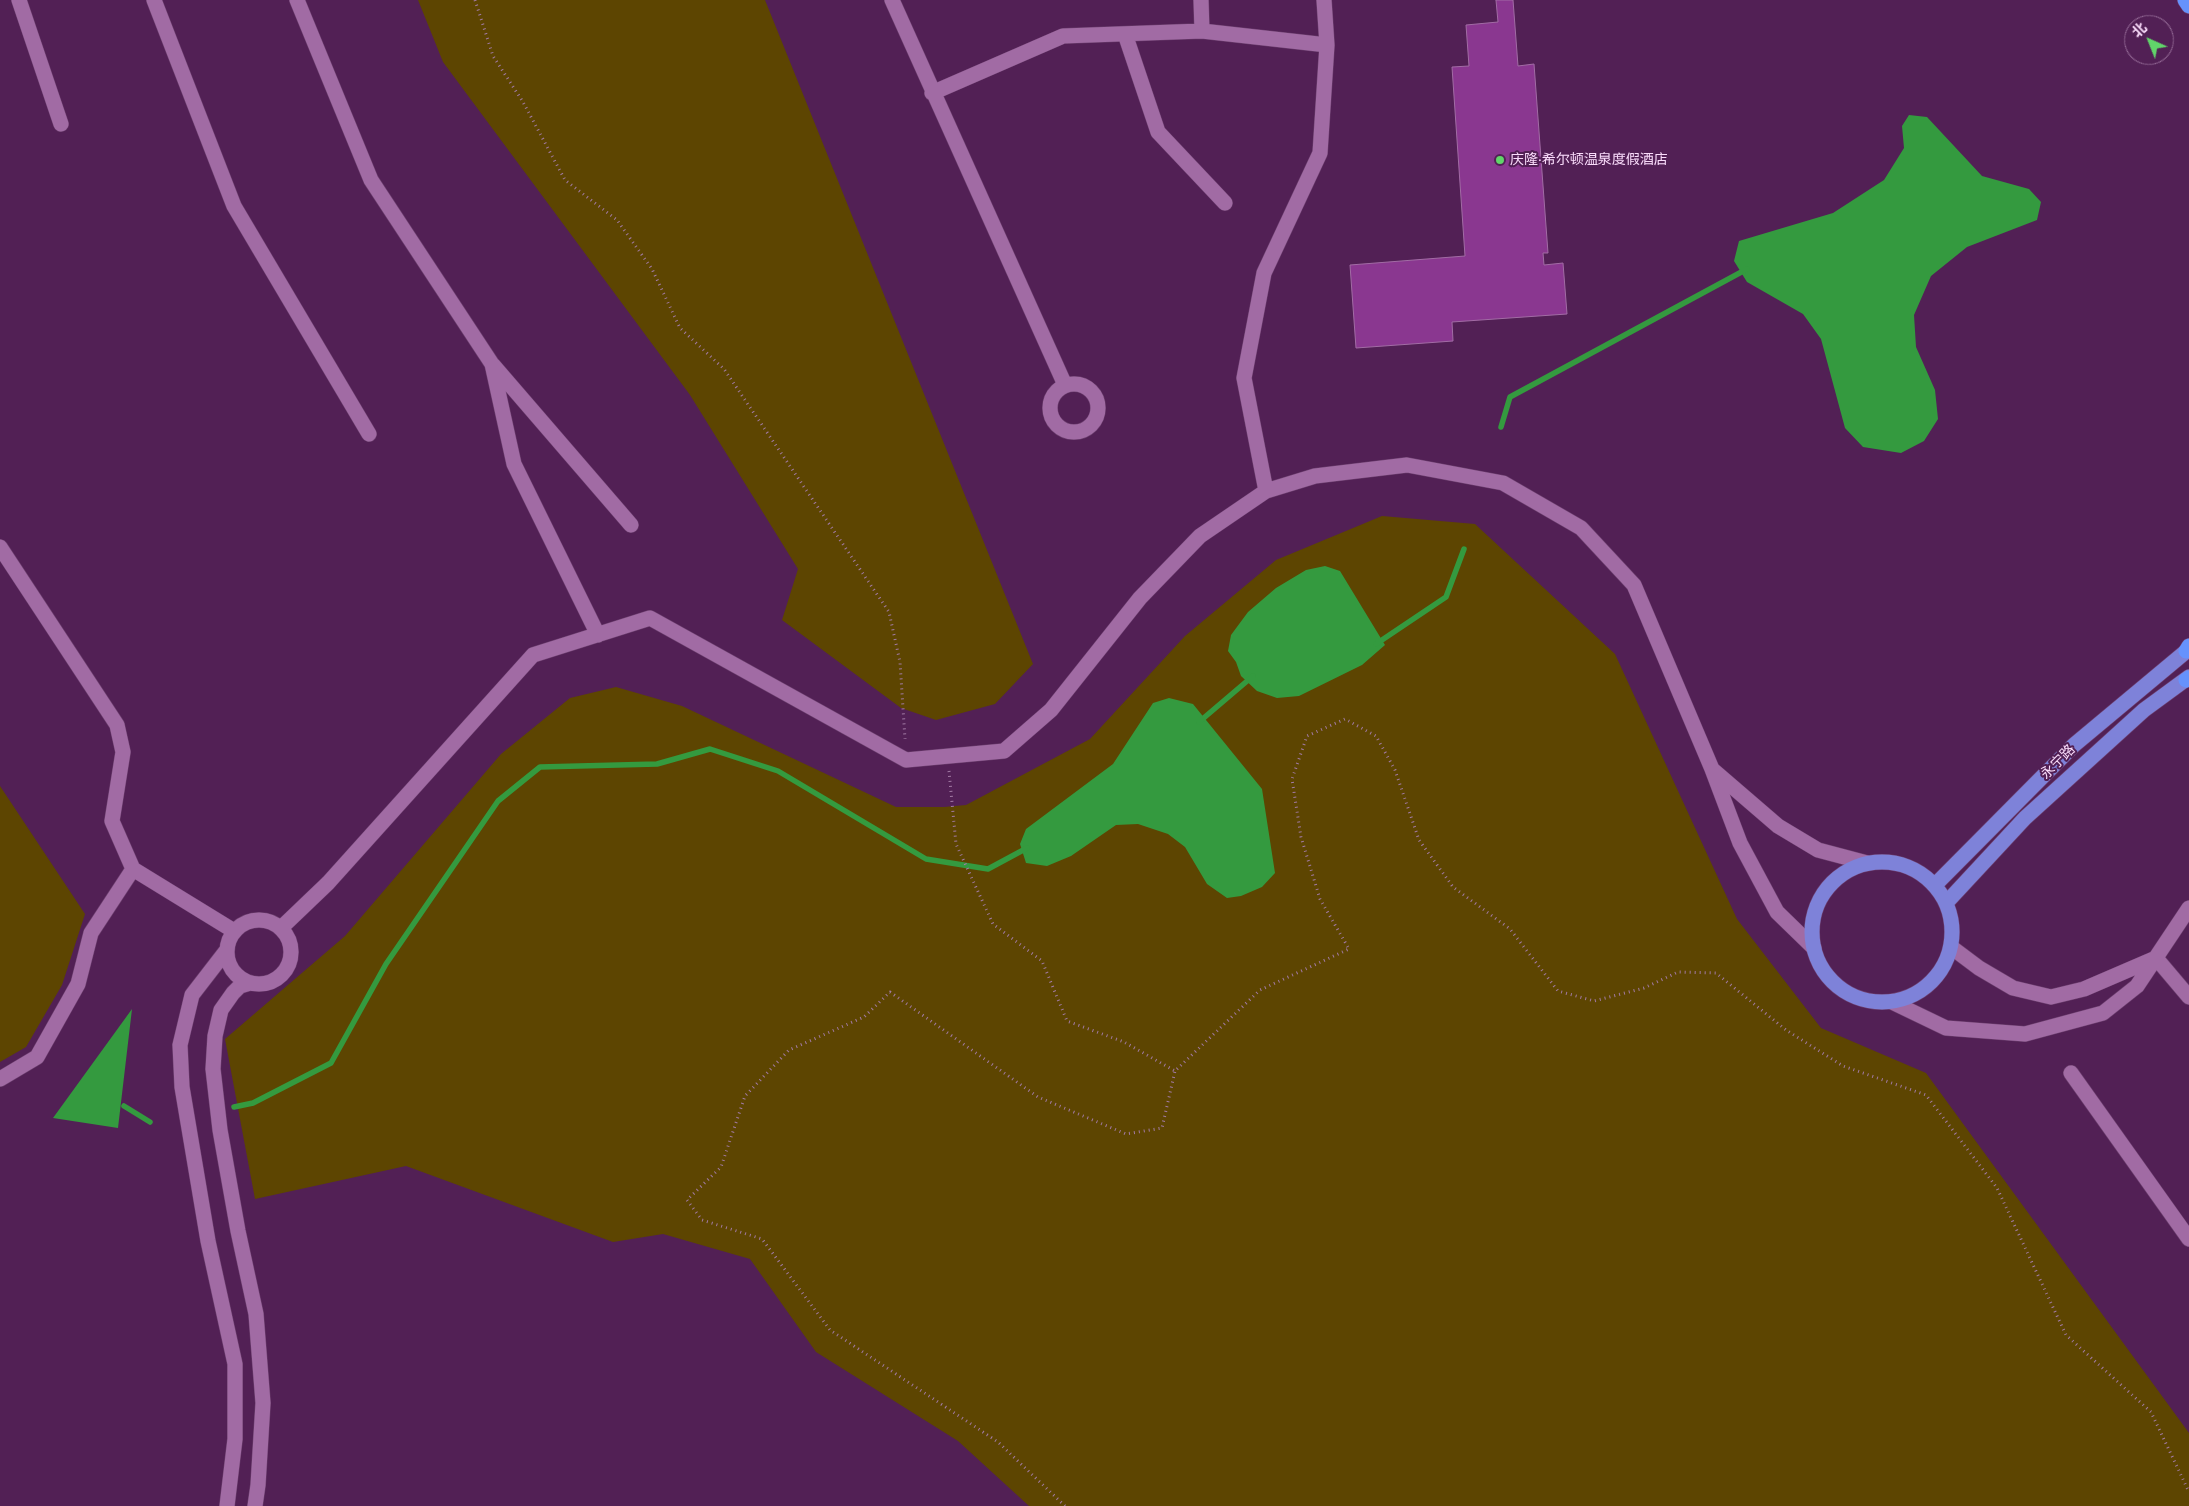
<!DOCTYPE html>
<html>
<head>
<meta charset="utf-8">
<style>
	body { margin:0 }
	#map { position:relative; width:2189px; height:1506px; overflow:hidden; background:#522055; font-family:"PT Sans","Noto Sans SC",sans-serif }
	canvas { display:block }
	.north { position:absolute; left:2124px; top:15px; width:50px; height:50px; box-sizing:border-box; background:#522055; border:1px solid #956b97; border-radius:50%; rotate:316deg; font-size:14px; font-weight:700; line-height:20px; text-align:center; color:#fadcfb }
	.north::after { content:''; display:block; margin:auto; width:18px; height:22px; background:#61d46a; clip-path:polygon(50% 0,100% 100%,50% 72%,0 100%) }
</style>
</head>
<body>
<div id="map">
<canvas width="2189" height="1506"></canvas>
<div class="north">北</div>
</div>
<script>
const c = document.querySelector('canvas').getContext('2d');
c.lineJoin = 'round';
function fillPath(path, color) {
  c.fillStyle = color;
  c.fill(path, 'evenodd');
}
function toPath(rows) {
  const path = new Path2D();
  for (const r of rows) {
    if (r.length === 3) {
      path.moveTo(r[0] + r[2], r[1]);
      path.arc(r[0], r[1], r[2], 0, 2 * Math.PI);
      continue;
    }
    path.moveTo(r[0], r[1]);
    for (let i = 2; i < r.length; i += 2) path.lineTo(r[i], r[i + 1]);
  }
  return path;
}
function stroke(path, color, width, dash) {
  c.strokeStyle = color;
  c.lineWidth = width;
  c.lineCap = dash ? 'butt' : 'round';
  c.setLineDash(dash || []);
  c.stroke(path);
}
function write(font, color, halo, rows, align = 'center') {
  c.font = font + ' "PT Sans","Noto Sans SC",sans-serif';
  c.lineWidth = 4;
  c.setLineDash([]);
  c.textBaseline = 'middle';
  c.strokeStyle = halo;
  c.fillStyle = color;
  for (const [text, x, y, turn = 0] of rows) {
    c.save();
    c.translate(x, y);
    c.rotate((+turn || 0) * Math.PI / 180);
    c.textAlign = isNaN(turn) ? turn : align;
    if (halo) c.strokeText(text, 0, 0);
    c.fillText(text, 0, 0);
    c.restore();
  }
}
const green = toPath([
	[418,0,765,0,1033,664,995,704,936,720,901,708,782,620,798,569,690,395,443,62],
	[1382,516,1475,524,1615,654,1737,919,1821,1028,1926,1073,2189,1433,2189,1506,1029,1506,958,1441,816,1352,750,1259,663,1234,613,1242,406,1166,255,1199,225,1039,345,936,501,754,570,698,616,687,682,706,896,807,944,807,966,805,1090,739,1185,636,1276,560],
	[0,786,85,914,62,985,26,1047,0,1062]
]);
const water = toPath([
	[1909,115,1927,117,1982,176,2029,189,2041,202,2037,220,1967,247,1931,276,1914,315,1916,347,1935,390,1938,419,1924,441,1901,453,1863,447,1845,428,1821,339,1803,314,1747,282,1734,261,1739,241,1833,213,1884,180,1904,148,1902,126],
	[1325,566,1340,571,1385,645,1362,665,1299,696,1277,698,1257,691,1241,676,1236,662,1228,651,1231,635,1248,612,1276,588,1306,570],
	[1169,698,1193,704,1262,789,1275,873,1262,887,1241,896,1227,898,1207,884,1185,847,1168,834,1138,824,1116,825,1071,856,1047,866,1026,863,1020,844,1026,829,1113,764,1153,703],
	[132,1009,118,1128,53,1118]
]);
const stream = toPath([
	[1501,427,1510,397,1747,269],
	[1376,644,1446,597,1464,549],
	[1199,722,1253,676],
	[124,1106,150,1122],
	[234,1107,253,1103,331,1063,386,964,498,801,540,767,657,764,710,749,778,771,926,859,988,869,1027,848]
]);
const building = toPath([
	[1496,0,1513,0,1518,66,1534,64,1548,253,1543,253,1544,265,1563,263,1567,314,1452,322,1453,341,1356,348,1350,265,1465,256,1452,67,1469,66,1466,25,1498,22,1496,0]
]);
const path = toPath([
	[475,0,493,56,523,102,565,180,617,220,652,269,680,328,724,369,889,612,900,662,905,739],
	[949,771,956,844,993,924,1042,961,1067,1021,1124,1042,1175,1071,1260,990,1349,949,1320,899,1301,837,1292,779,1307,736,1345,719,1376,736,1395,770,1419,840,1453,887,1510,929,1558,991,1594,1001,1644,988,1678,972,1716,973,1786,1030,1843,1066,1926,1095,1997,1188,2066,1335,2151,1412,2189,1492],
	[1065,1506,998,1442,830,1330,762,1239,702,1220,687,1200,721,1167,745,1096,789,1050,864,1017,890,992,1038,1097,1126,1134,1162,1128,1175,1071]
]);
const minor = toPath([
	[19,0,61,124],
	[154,0,234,206,369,434],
	[297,0,371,180,492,364,514,464,598,635],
	[892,0,1065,385],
	[1201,0,1202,31],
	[1125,34,1158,132,1225,203],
	[932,93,1063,36,1202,31,1327,45],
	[493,365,631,525],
	[1074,408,24],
	[1266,491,1244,378,1264,273,1320,153,1327,45,1324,0],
	[0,547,117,725,123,752,112,821,133,869,234,931],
	[1713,770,1778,826,1818,850,1867,863],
	[259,952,32],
	[281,928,328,883,533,655,650,618,906,760,1004,751,1051,710,1140,598,1200,536,1266,491,1315,476,1407,465,1503,483,1581,528,1634,585,1712,769,1740,843,1777,912,1814,948],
	[1951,947,1979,968,2013,988,2051,997,2084,989,2156,958],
	[226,951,192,995,180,1045,182,1087,208,1241,235,1364,235,1439,227,1506],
	[2156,958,2189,997],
	[250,983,240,986,233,993,221,1010,215,1036,213,1069,220,1130,238,1231,256,1314,263,1403,258,1485,255,1506],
	[1892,1002,1946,1028,2025,1034,2103,1013,2137,986,2189,908],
	[2071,1073,2189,1239],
	[0,1079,37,1057,78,984,91,933,133,869]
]);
const major = toPath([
	[1882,932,70],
	[1935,885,2074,745,2189,649],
	[1947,902,2025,818,2144,710,2189,677]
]);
const highway = toPath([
	[2185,0,2189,6],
	[2186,651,2189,646],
	[2186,680,2189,678]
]);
const markers = [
	[1500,160,5,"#61d46a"]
];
const poiNames = [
	["庆隆·希尔顿温泉度假酒店",1510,160]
];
const streetNames = [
	["永宁路",2058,762,-45]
];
fillPath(green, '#5d4501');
fillPath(water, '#349a3f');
stroke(stream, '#349a3f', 5.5);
fillPath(building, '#8a3790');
stroke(building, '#a26ca5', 1);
stroke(minor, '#6d406f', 16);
stroke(major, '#6d406f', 16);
stroke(highway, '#6d406f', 16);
stroke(path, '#a27aa4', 3, [1, 4]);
stroke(minor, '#a16ba4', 15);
stroke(major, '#7e82d9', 15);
stroke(highway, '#6692fc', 15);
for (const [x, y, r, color] of markers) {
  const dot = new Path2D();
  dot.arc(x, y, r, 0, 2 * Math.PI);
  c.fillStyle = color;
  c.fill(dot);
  stroke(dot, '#522055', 2);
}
write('14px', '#fadcfb', '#522055', poiNames, 'left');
write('14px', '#fadcfb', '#522055', streetNames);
</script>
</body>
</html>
